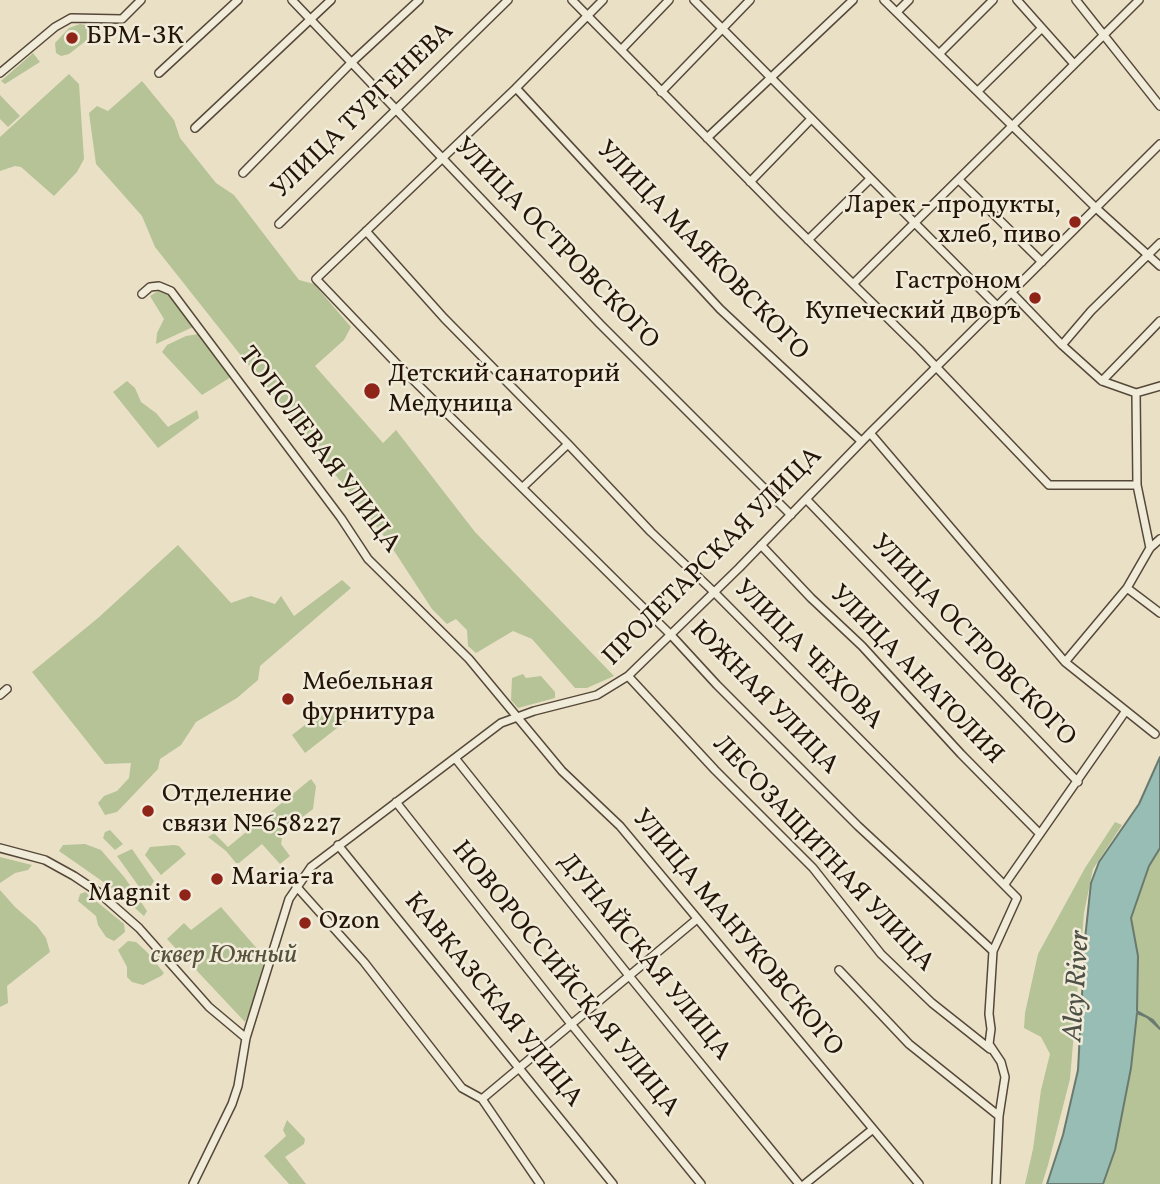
<!DOCTYPE html>
<html>
<head>
<meta charset="utf-8">
<style>
	body { margin:0 }
	canvas { display:block; background:#eae0c6 }
</style>
</head>
<body>
<canvas width="1160" height="1184"></canvas>
<script>
const c = document.querySelector('canvas').getContext('2d');
c.lineJoin = 'round';
function fillPath(path, color) {
  c.fillStyle = color;
  c.fill(path, 'evenodd');
}
function toPath(rows) {
  const path = new Path2D();
  for (const r of rows) {
    path.moveTo(r[0], r[1]);
    for (let i = 2; i < r.length; i += 2) path.lineTo(r[i], r[i + 1]);
  }
  return path;
}
function stroke(path, color, width, dash) {
  c.strokeStyle = color;
  c.lineWidth = width;
  c.lineCap = dash ? 'butt' : 'round';
  c.setLineDash(dash || []);
  c.stroke(path);
}
function write(font, color, halo, rows, align = 'center') {
  c.font = font + ' Vollkorn,serif';
  c.lineWidth = 5;
  c.setLineDash([]);
  c.textBaseline = 'middle';
  c.strokeStyle = halo;
  c.fillStyle = color;
  for (const [text, x, y, turn = 0] of rows) {
    c.save();
    c.translate(x, y);
    c.rotate((+turn || 0) * Math.PI / 180);
    c.textAlign = isNaN(turn) ? turn : align;
    if (halo) c.strokeText(text, 0, 0);
    c.fillText(text, 0, 0);
    c.restore();
  }
}
const green = toPath([
	[80,24,92,26,94,30,92,36,69,54,61,56,56,53,55,43,69,28],
	[33,53,40,62,5,84,1,81],
	[69,74,79,84,84,159,77,172,54,196,21,167,15,166,0,171,0,137],
	[142,81,174,120,180,138,216,183,234,195,299,280,314,284,351,327,344,340,315,366,383,443,396,430,475,532,614,676,587,688,575,688,532,639,513,631,476,653,468,646,467,630,456,619,447,624,432,609,387,540,155,247,142,216,96,164,89,113,97,106,108,111],
	[0,95,20,116,8,127,0,119],
	[160,290,171,295,193,327,156,344,157,333,164,319,150,296],
	[199,334,231,377,202,395,162,352,167,345,186,336],
	[127,381,135,388,141,402,156,413,168,427,197,410,199,418,158,448,113,392],
	[178,545,231,603,251,596,275,604,281,596,294,616,342,580,351,588,260,666,258,680,237,698,196,722,181,745,160,759,158,769,117,812,105,815,98,803,104,796,117,791,129,778,131,763,105,764,32,672,98,618],
	[523,674,526,678,541,676,555,692,555,698,518,708,511,700,512,678],
	[332,704,346,721,305,753,292,735],
	[311,779,316,786,313,809,283,832,281,844,290,856,280,864,262,844,239,863,236,863,226,851,208,837,214,833,228,847],
	[1115,822,1122,825,1093,869,1084,913,1070,1079,1048,1165,1042,1184,1025,1184,1033,1149,1041,1090,1050,1054,1041,1037,1024,1028,1025,1013,1038,954,1085,868],
	[110,830,123,844,115,850,103,838,105,832],
	[85,844,101,850,125,878,147,911,144,916,112,888,59,851,63,845],
	[174,845,179,846,186,854,161,875,145,855,150,847],
	[1160,848,1160,1184,1103,1184,1115,1150,1131,1068,1137,1011,1138,956,1131,918,1149,866],
	[132,849,154,881,145,895,117,856],
	[0,857,32,865,28,870,15,873,0,883],
	[0,890,15,907,37,926,46,938,50,952,7,986,8,1003,0,1007],
	[85,892,124,924,125,932,114,941,106,937,98,925,96,916,78,901,80,894],
	[221,907,265,958,254,1000,245,1022,167,939,184,923,191,930],
	[128,941,136,942,147,952,164,973,161,976,143,985,132,982,127,977,127,967,118,950],
	[287,1120,305,1139,304,1144,285,1157,306,1184,289,1184,264,1156,286,1136,283,1130]
]);
const water = toPath([
	[1160,757,1160,848,1149,866,1131,918,1138,956,1137,1011,1153,1020,1160,1029,1147,1017,1137,1013,1131,1068,1115,1150,1103,1184,1047,1184,1063,1135,1078,1070,1085,939,1091,883,1099,862,1139,804,1160,757]
]);
const minor = toPath([
	[292,0,600,324,791,515],
	[572,0,781,213,919,349,1049,485,1137,485],
	[603,0,516,88,316,279,396,363,671,635,717,685,858,826,993,951],
	[694,0,997,306],
	[884,0,1096,208,1160,266],
	[1017,0,1074,64],
	[1076,0,1160,106],
	[897,12,909,0],
	[621,50,669,0],
	[939,54,993,0],
	[0,73,55,27,71,18,122,19,141,0],
	[159,73,238,0],
	[516,88,720,309,861,441],
	[978,91,1042,28],
	[661,92,750,0],
	[195,128,331,0],
	[707,138,853,0],
	[243,173,352,62,419,0],
	[959,180,1042,262],
	[750,182,811,119],
	[279,224,508,0],
	[366,231,444,318,568,444,651,532,714,592,1017,898,993,951,989,1014,991,1029,989,1044,1001,1062,1005,1077,999,1116,996,1184],
	[808,240,870,179],
	[853,284,1139,0],
	[1011,292,1062,345,1102,381,1136,393,1160,386],
	[142,294,150,287,159,286,171,291,341,518,368,559,469,659,562,771,620,826,919,1184],
	[1062,345,1091,311,1160,243],
	[1102,381,1160,321],
	[1136,393,1137,485,1150,548],
	[870,433,1065,662,1155,734],
	[523,487,568,444],
	[807,500,1078,782],
	[1160,539,1150,548,1127,588,1160,613],
	[761,545,811,598,862,646,961,754,1040,834],
	[1065,662,1127,588],
	[628,676,715,770,813,868,881,954,932,1003,990,1049],
	[0,695,7,689],
	[455,758,630,977,799,1184],
	[396,802,571,1024,701,1184],
	[338,845,613,1184],
	[0,848,45,860,74,876,98,892,139,928,209,1007,246,1038],
	[1005,884,1125,712],
	[296,886,364,962,462,1088,482,1099,540,1184],
	[839,970,909,1044,999,1116],
	[482,1099,697,919],
	[193,1184,232,1104,238,1086,246,1038,289,899,311,867,501,723,534,711,597,695,628,676,739,568,870,433,1160,144],
	[805,1184,873,1129]
]);
const markers = [
	[72,38,7,"#8f2418"],
	[1075,222,7,"#8f2418"],
	[1035,298,7,"#8f2418"],
	[372,391,9,"#8f2418"],
	[288,699,7,"#8f2418"],
	[148,811,7,"#8f2418"],
	[217,879,7,"#8f2418"],
	[185,895,7,"#8f2418"],
	[305,923,7,"#8f2418"]
];
const poiNames = [
	["БРМ-ЗК",86,38],
	["Ларек - продукты,",1061,207,"right"],
	["хлеб, пиво",1061,237,"right"],
	["Гастроном",1021,283,"right"],
	["Купеческий дворъ",1021,313,"right"],
	["Детский санаторий",388,376],
	["Медуница",388,406],
	["Мебельная",302,684],
	["фурнитура",302,714],
	["Отделение",162,796],
	["связи №658227",162,826],
	["Maria-ra",231,879],
	["Magnit",171,895,"right"],
	["Ozon",319,923]
];
const streetNames = [
	["УЛИЦА ТУРГЕНЕВА",364,112,-44],
	["УЛИЦА ОСТРОВСКОГО",555,245,46],
	["УЛИЦА МАЯКОВСКОГО",701,252,46],
	["ТОПОЛЕВАЯ УЛИЦА",318,451,53],
	["ПРОЛЕТАРСКАЯ УЛИЦА",714,558,-45],
	["УЛИЦА ОСТРОВСКОГО",972,642,46],
	["УЛИЦА ЧЕХОВА",807,656,45],
	["УЛИЦА АНАТОЛИЯ",915,676,46],
	["ЮЖНАЯ УЛИЦА",763,699,46],
	["ЛЕСОЗАЩИТНАЯ УЛИЦА",822,855,47],
	["УЛИЦА МАНУКОВСКОГО",736,934,50],
	["ДУНАЙСКАЯ УЛИЦА",643,958,51],
	["НОВОРОССИЙСКАЯ УЛИЦА",564,980,51],
	["КАВКАЗСКАЯ УЛИЦА",492,1001,51]
];
const parkNames = [
	["сквер Южный",224,957]
];
const waterNames = [
	["Aley River",1079,986,-86]
];
fillPath(green, '#b5c397');
fillPath(water, '#98bdb4');
stroke(water, '#6a7a6f', 2);
stroke(minor, '#564838', 10);
stroke(minor, '#f1ebda', 7);
for (const [x, y, r, color] of markers) {
  const dot = new Path2D();
  dot.arc(x, y, r, 0, 2 * Math.PI);
  c.fillStyle = color;
  c.fill(dot);
  stroke(dot, '#f1ebda', 2.5);
}
write('26px', '#241508', '#f1ebda', poiNames, 'left');
write('26px', '#241508', '#f1ebda', streetNames);
write('italic 26px', '#57523a', '#f1ebda', parkNames);
write('italic 28px', '#4d5044', '#f1ebda', waterNames);
</script>
</body>
</html>
